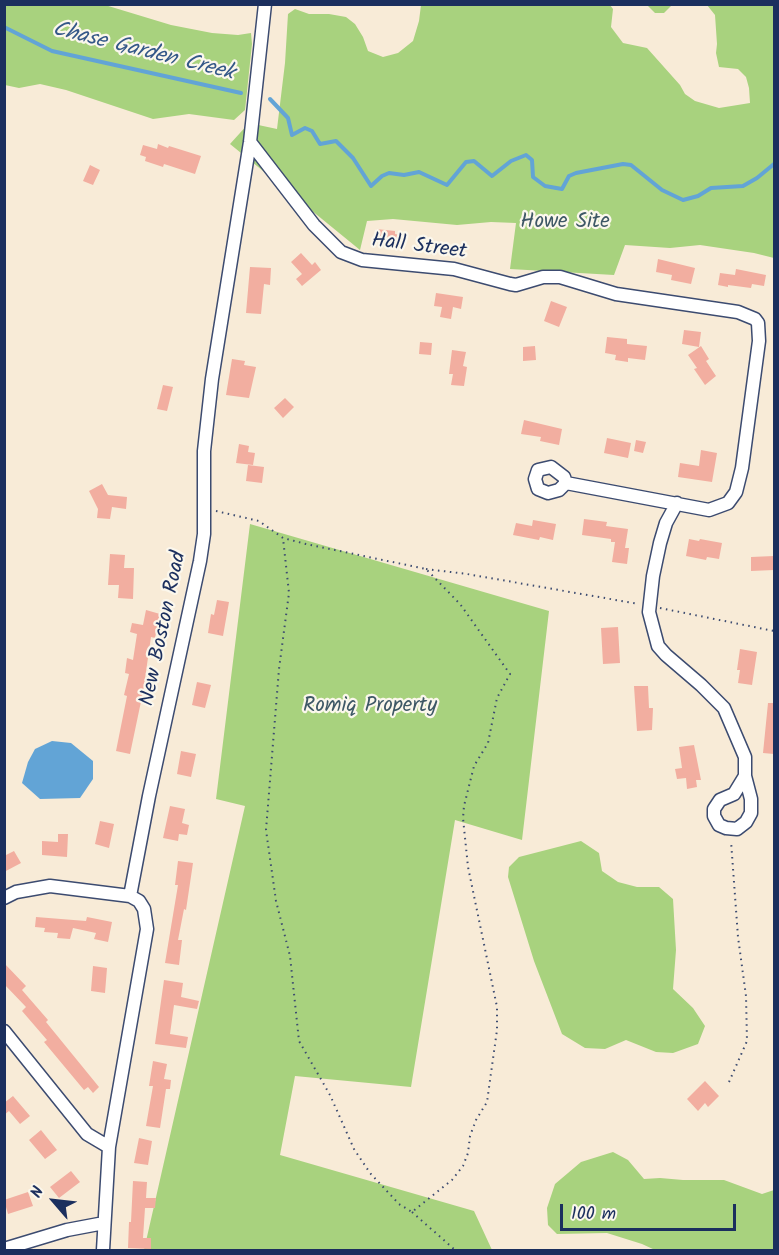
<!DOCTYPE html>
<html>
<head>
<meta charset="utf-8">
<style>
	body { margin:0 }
	#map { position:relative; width:779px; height:1255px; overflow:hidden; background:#f8ebd7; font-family:Kalam,sans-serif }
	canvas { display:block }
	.frame { position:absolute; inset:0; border:6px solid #1b2f5e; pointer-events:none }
	.north { position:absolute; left:24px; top:1171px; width:60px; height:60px; -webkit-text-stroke:4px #fbf7ec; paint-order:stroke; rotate:298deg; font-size:16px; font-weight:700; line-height:24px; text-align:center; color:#1b2f5e }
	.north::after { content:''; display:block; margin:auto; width:21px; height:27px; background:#1b2f5e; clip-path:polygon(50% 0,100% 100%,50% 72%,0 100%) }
	.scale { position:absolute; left:560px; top:1204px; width:176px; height:27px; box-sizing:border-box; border:3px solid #1b2f5e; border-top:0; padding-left:8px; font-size:18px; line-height:21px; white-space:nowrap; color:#1b2f5e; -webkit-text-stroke:4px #fbf7ec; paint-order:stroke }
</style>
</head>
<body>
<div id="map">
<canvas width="779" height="1255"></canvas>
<div class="frame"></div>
<div class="north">N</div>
<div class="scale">100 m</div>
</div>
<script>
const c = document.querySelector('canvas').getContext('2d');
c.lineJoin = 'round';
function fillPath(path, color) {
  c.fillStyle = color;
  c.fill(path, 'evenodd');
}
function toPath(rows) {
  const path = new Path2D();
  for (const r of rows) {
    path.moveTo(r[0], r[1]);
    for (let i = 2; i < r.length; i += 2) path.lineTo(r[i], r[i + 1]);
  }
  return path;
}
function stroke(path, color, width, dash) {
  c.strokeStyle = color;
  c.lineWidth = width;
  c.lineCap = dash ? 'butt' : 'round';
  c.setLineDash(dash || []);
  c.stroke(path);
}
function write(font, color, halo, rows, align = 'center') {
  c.font = font + ' Kalam,sans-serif';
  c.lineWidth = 4.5;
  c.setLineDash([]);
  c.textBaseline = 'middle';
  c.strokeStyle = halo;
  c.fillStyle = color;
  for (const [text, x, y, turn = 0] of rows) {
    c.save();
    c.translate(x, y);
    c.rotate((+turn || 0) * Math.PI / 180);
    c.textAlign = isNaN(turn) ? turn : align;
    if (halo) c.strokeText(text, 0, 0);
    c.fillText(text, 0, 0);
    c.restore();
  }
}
const green = toPath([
	[4,5,105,5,171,25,212,33,238,35,251,33,252,44,245,110,234,120,189,114,153,119,66,90,40,84,19,88,5,85],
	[421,5,610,5,613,9,611,27,623,43,647,48,680,85,685,94,695,101,719,108,750,103,749,88,746,77,738,69,719,67,716,53,717,44,715,15,707,5,774,5,774,258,754,253,700,245,670,248,625,245,614,275,510,269,516,223,491,222,457,225,393,219,367,221,360,250,230,144,249,123,277,129,285,63,288,14,295,9,309,14,329,14,346,17,355,24,363,37,368,51,383,57,398,53,413,41,419,21],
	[647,5,647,4,672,5,664,13,655,13],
	[250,524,549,611,522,840,455,820,411,1087,295,1076,280,1155,474,1211,492,1250,144,1250,245,806,216,799],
	[581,841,599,853,602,871,618,882,637,887,659,887,673,899,676,950,673,989,693,1008,705,1026,698,1044,673,1053,656,1052,626,1040,605,1049,585,1048,562,1034,534,961,508,877,509,867,519,857],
	[613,1152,628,1160,644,1179,660,1178,683,1180,724,1180,762,1194,774,1190,774,1250,655,1250,642,1244,607,1233,557,1234,548,1225,547,1208,555,1184,581,1162]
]);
const water = toPath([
	[52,741,71,743,93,761,93,779,80,798,40,799,22,783,28,762,35,749]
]);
const stream = toPath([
	[4,27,52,51,241,93],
	[270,99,288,118,292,135,305,128,312,131,320,144,336,141,353,158,371,186,382,176,389,173,404,175,419,172,447,185,466,162,474,161,492,176,511,161,526,155,532,160,533,177,545,186,562,189,569,176,576,173,623,164,631,165,662,190,683,200,698,196,711,188,743,186,757,178,774,164]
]);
const building = toPath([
	[158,144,168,148,169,146,201,156,195,174,164,164,163,167,145,161,146,157,140,155,143,145,157,149],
	[90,165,100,170,93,185,83,181],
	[376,229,395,231,395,234,404,236,402,249,388,247,389,243,375,242],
	[301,253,312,265,315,262,321,270,302,286,296,279,302,274,291,262],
	[658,259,695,268,691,284,671,280,672,275,656,272],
	[250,267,271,268,270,285,264,284,261,314,246,313],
	[736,269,766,275,764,286,752,284,751,288,728,285,728,287,718,285,720,273,735,275],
	[436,293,463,297,461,309,453,307,451,319,440,317,442,307,434,306],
	[551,301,567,307,559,327,544,321],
	[684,330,701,332,699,347,682,344],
	[607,337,627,339,627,344,647,346,645,360,628,358,628,362,615,360,616,355,605,353],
	[420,342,432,343,431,355,419,354],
	[535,346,536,360,523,361,523,347],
	[701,346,709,359,706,361,716,376,705,385,694,369,697,368,688,355],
	[452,350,466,352,463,366,467,367,464,386,451,385,453,374,449,374],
	[232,359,245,361,244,365,256,367,249,398,226,395],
	[163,385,173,387,167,411,157,409],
	[285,398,294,407,283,418,274,408],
	[524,420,562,429,559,445,540,441,541,437,521,434],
	[607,438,631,443,628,458,604,453],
	[636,440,646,442,643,453,634,451],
	[239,444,249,446,248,452,255,453,253,465,236,463],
	[701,450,717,453,712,482,678,477,680,463,699,466],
	[248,465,264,467,262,483,246,481],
	[102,484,108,495,127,497,126,509,112,507,110,519,97,518,98,509,89,491],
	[584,519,607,522,606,526,628,529,625,548,629,548,627,564,612,562,615,542,611,542,611,539,582,535],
	[533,520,556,524,553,540,540,537,539,540,513,535,516,523,532,526],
	[689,539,699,541,700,539,722,543,719,559,707,557,706,560,686,556],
	[110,554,125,555,124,568,134,568,133,599,118,598,119,585,108,585],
	[774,556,774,570,751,571,751,557],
	[217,600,229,602,223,636,208,633,211,614,214,615],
	[146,610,160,614,155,638,151,637,143,692,130,754,116,751,127,696,124,695,129,674,125,673,127,658,133,660,137,634,130,632,132,623,143,625],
	[618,627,620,663,603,664,601,628],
	[740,649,757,652,752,685,738,683,740,670,737,670],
	[197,682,211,685,205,708,192,705],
	[634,686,648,686,649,708,653,708,652,730,637,731],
	[768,703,774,703,774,754,763,753],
	[694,745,701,780,696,780,697,787,687,789,686,778,677,779,675,769,682,768,679,747],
	[181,751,196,754,191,777,177,774],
	[170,806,185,809,182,823,189,825,187,835,179,834,178,841,163,838],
	[100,821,114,824,109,848,95,844],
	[58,834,68,834,67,857,42,855,42,841,58,842],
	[14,851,21,863,4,872,4,856],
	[178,861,193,863,186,910,184,909,178,940,182,940,179,965,165,963,178,885,175,885],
	[36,917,86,921,87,917,112,922,108,942,94,939,96,933,73,928,70,939,57,938,58,933,44,932,45,928,35,927],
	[4,963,26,986,22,990,48,1020,46,1022,99,1087,93,1093,88,1087,84,1090,44,1042,47,1040,22,1011,26,1007,4,984],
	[93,966,107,968,105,993,91,991],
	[164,980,183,983,181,997,199,1001,197,1009,174,1005,170,1034,188,1037,186,1048,155,1044],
	[153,1061,167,1064,164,1079,171,1080,170,1089,166,1089,160,1128,146,1126,153,1086,149,1086],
	[705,1081,719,1096,708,1107,705,1103,698,1111,687,1099],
	[13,1096,30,1116,20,1124,9,1111,4,1115,4,1103],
	[41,1130,57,1150,45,1159,29,1140],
	[139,1138,152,1141,148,1165,134,1163],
	[71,1171,80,1182,59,1198,50,1187],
	[133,1181,147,1182,146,1198,156,1198,155,1208,145,1208,143,1238,151,1238,151,1249,128,1248,129,1222,131,1222],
	[28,1192,33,1206,8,1214,4,1200]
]);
const path = toPath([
	[216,511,259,521,283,538,306,544,426,569,460,604,510,674,497,698,488,743,474,766,464,806,463,818,468,867,497,1007,497,1030,487,1102,476,1120,470,1136,468,1153,463,1166,452,1180,412,1212,399,1204,370,1173,354,1149,330,1095,299,1041,290,956,276,901,266,830,279,669,289,593,283,538],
	[426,569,467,574,639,604],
	[660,608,774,631],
	[729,1082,747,1041,746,996,738,937,731,841],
	[412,1212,455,1250]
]);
const street = toPath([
	[250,142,314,225,341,252,362,260,454,269,510,284,516,285,543,277,560,277,616,294,738,312,755,319,758,323,759,341,742,468,736,492,728,503,709,510,566,483,564,477,551,467,538,470,535,479,538,489,548,493,559,490,566,483],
	[677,503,666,523,660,543,653,576,649,612,658,646,666,655,701,685,724,708,745,757,745,776,734,794,720,800,714,809,714,816,719,825,726,828,737,829,746,822,751,813,751,799,745,776],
	[4,898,16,892,50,886,130,896],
	[4,1031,87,1134,109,1147],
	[4,1249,67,1230,104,1223],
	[103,1250,109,1147,147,929,144,909,139,901,130,896,149,796,200,561,204,534,204,451,212,379,250,142,265,4]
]);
const parkNames = [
	["Howe Site",565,223],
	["Romiq Property",370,707]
];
const streetNames = [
	["Hall Street",419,248,7],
	["New Boston Road",165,629,-78]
];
const waterNames = [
	["Chase Garden Creek",143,53,14]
];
fillPath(green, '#a8d27e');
fillPath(water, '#62a4d6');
stroke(stream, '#62a4d6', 4);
fillPath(building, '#f2aea0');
stroke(street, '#3c4b70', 15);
stroke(path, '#3c4b70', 2, [1.5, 4.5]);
stroke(street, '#fff', 12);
write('21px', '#3e5866', '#fbf7ec', parkNames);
write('21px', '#1b2f5e', '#fbf7ec', streetNames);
write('italic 22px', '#345888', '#fbf7ec', waterNames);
</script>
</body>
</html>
